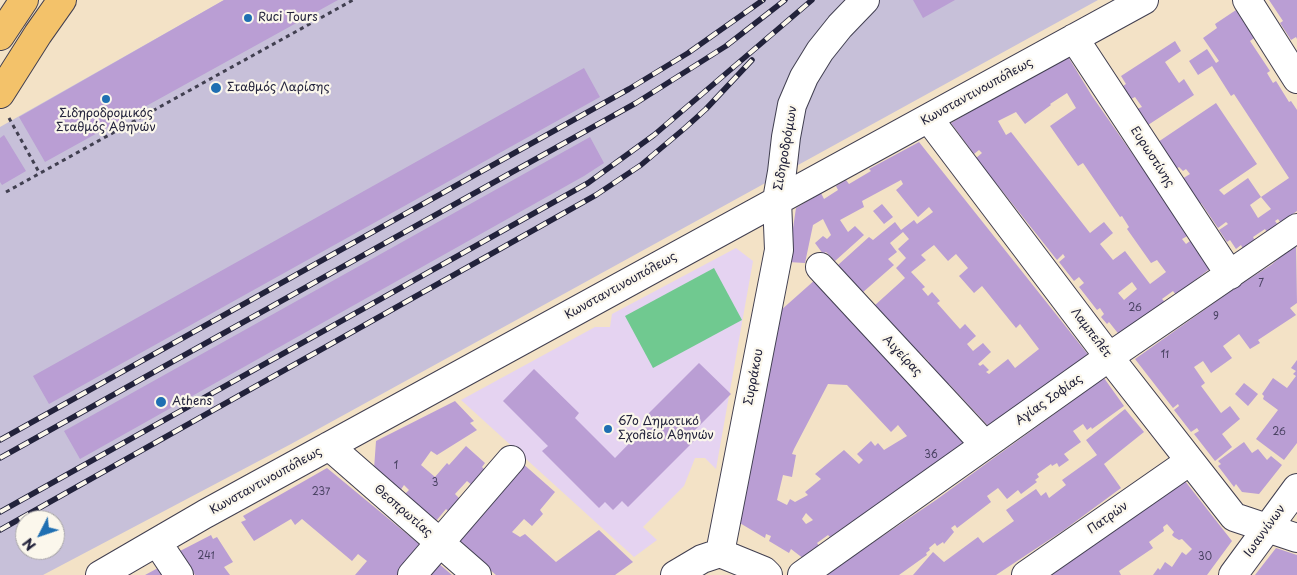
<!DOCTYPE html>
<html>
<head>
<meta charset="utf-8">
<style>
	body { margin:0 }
	#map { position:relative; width:1297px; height:575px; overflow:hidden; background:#f3e2c6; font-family:"Playpen Sans",sans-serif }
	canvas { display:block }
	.north { position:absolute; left:15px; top:510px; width:50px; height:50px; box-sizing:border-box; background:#fbf7ec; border:1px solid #a4a2a5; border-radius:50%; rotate:229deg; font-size:14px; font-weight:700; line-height:20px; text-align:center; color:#22223b }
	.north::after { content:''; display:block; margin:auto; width:18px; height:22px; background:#1f6fb2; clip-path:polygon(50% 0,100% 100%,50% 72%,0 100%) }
</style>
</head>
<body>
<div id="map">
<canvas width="1297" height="575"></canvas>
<div class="north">N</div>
</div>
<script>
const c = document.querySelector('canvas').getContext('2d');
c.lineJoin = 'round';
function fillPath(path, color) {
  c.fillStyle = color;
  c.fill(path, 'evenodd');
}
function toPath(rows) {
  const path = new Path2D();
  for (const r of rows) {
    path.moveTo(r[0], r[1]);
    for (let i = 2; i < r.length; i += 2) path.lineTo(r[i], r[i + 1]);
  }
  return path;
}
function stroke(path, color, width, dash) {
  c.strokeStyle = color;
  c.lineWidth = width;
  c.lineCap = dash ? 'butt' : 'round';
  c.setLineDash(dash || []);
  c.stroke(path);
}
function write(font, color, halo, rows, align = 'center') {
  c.font = font + ' "Playpen Sans",sans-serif';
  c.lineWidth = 4.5;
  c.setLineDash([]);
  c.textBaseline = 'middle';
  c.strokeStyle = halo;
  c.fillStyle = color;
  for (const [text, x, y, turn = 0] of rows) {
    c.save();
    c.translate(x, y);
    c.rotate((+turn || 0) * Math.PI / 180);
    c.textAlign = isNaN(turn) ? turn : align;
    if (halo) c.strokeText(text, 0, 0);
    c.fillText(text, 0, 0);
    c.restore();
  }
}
const built = toPath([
	[736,248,753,261,716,469,705,458,695,458,684,486,643,527,657,540,634,557,461,400,595,327,610,327,612,314]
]);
const industrial = toPath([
	[224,0,1098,0,291,444,43,575,0,575,0,127],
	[25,520,55,520,55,550,25,550]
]);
const green = toPath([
	[714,268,742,320,653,368,625,316]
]);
const building = toPath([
	[224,0,338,0,45,162,19,117],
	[913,0,955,0,923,18],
	[1269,0,1297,0,1297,39,1296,37,1291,40,1280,23,1283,21],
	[1236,10,1254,38,1250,41,1270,71,1267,73,1273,83,1276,81,1289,102,1291,101,1297,110,1297,211,1281,223,1278,219,1275,221,1278,225,1267,232,1265,229,1253,237,1255,241,1243,249,1241,245,1236,249,1230,240,1227,242,1219,230,1228,224,1226,222,1218,228,1201,203,1199,204,1182,179,1190,174,1186,169,1183,171,1179,167,1176,169,1158,142,1216,103,1257,164,1219,190,1224,195,1248,178,1261,197,1250,205,1258,218,1271,209,1261,197,1289,178,1234,94,1231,96,1212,66,1198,75,1189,61,1207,49,1216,63,1219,61,1203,38,1217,28,1215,24],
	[1175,41,1181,51,1165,62,1179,83,1184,79,1194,95,1148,125,1137,109,1142,107,1135,97,1131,99,1123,86,1126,84,1121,76],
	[1067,55,1092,96,1189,235,1182,239,1186,244,1190,241,1212,267,1176,295,1173,291,1162,299,1165,302,1121,337,1109,322,1107,324,1101,317,1104,314,1100,308,1097,310,1079,287,1084,283,1079,277,1074,281,1059,262,1065,257,1063,254,1057,260,976,158,982,153,979,150,974,154,951,123],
	[1067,93,1076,108,1050,126,1078,166,1083,163,1120,217,1122,216,1129,227,1127,229,1151,263,1157,260,1166,272,1150,284,1125,251,1113,260,1100,244,1113,233,1104,222,1090,233,1011,132,1006,135,998,121,1016,112,1025,124,1051,105,1050,104],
	[1132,282,1137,289,1124,300,1118,293],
	[584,68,600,97,49,404,33,376],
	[4,135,26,171,2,185,0,182,0,138],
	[590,137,604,163,584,176,80,459,64,431],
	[919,142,1090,357,991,429,949,384,947,386,928,363,929,362,919,352,917,354,874,306,905,278,896,268,906,258,898,249,909,239,903,232,890,243,897,252,888,259,894,265,862,293,838,265,869,237,873,240,895,222,901,230,914,220,917,224,933,212,929,207,918,217,896,190,903,184,901,180,862,201,864,207,840,220,848,232,855,226,864,235,835,261,826,252,823,254,815,243,823,236,827,239,831,235,823,219,813,225,805,263,788,262,796,208,821,193,824,199,838,190,836,186,846,180,849,184,871,171,869,169],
	[934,245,948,261,956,254,968,268,959,276,974,293,982,286,1016,328,1020,324,1039,349,1015,368,1008,359,989,374,986,372,989,370,983,364,980,366,978,364,991,352,983,343,973,351,967,344,976,336,965,324,960,329,937,303,940,301,932,292,928,296,922,289,925,287,911,272,926,260,921,255],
	[882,204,893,217,884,224,873,211],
	[1296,244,1297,303,1290,308,1296,315,1258,340,1260,343,1250,349,1239,334,1223,346,1232,358,1211,373,1203,361,1194,367,1205,383,1201,386,1221,413,1230,406,1240,419,1222,434,1232,447,1215,461,1194,434,1199,431,1197,428,1191,432,1174,410,1179,406,1178,404,1173,408,1135,359,1238,286,1271,265],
	[816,279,969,442,830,537,828,535,817,543,820,547,804,559,791,549,789,553,769,541,771,536,766,534,765,538,733,519,780,311],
	[828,384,847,385,891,432,898,425,907,436,884,450,878,443,875,446,871,441,857,454,863,460,859,464,844,450,815,474,821,479,805,492,808,495,795,502,790,499,787,505,777,500,783,475,792,477,796,455,792,454,794,449],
	[806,513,813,520,806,524,802,519],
	[1297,360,1297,443,1284,460,1256,439,1278,410,1263,399,1264,396,1262,394,1273,378,1287,388,1296,376,1293,374,1296,371,1291,368],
	[699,363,731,394,689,436,694,441,628,507,622,501,613,510,605,502,599,508,542,451,548,446,503,401,534,369,579,413,575,418,615,458,653,419,648,414],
	[1104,378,1124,406,1092,429,1091,427,1087,430,1083,424,1073,431,1081,442,1064,454,1069,460,1059,467,1057,463,1052,466,1051,464,1037,474,1039,477,1035,480,1037,482,1021,494,1018,490,1007,499,998,488,987,496,991,502,957,528,955,525,951,528,954,532,944,544,943,542,937,546,935,543,929,548,930,550,926,553,927,555,899,575,825,575,936,500],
	[1244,383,1258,394,1248,406,1235,394],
	[455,401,474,421,470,423,477,430,437,455,431,451,421,465,435,477,447,463,449,465,466,446,485,463,482,467,487,472,474,487,467,481,455,494,462,501,451,514,446,509,436,521,405,494,409,490,404,485,400,491,374,469,376,441],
	[1125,409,1144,432,1104,464,1121,488,1064,530,996,575,913,575,933,552,944,562,978,537,983,543,1014,521,1006,510,1036,489,1041,496,1046,492,1049,498,1066,485,1062,480,1097,455,1086,440],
	[1244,442,1252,453,1258,449,1267,460,1271,456,1282,465,1259,494,1242,492,1236,484,1234,487,1218,466,1221,464,1218,461],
	[521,462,555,492,540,510,543,514,532,526,524,519,512,532,520,537,525,534,556,562,599,530,633,562,615,575,496,575,455,539],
	[327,468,424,548,401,575,355,575,367,561,358,554,352,561,302,519,295,525,291,519,254,541,241,522,246,520,243,516],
	[1185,481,1232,541,1207,575,1153,575,1158,568,1160,570,1165,562,1172,567,1182,552,1186,555,1192,549,1182,539,1179,540,1174,537,1172,535,1174,532,1167,524,1163,527,1164,531,1149,542,1153,548,1119,571,1121,575,1051,575],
	[211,535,213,539,217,537,233,562,224,567,230,575,195,575,180,551],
	[1276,548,1297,555,1297,575,1255,575],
	[438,563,452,575,429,575],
	[158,568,163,575,145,575]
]);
const path = toPath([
	[9,118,40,174],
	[6,192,353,0]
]);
const minor = toPath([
	[1247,0,1297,79],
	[1074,38,1230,275],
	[929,119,1109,357,1234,517,1297,538],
	[820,267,985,445],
	[329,446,477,575],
	[157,542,179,575],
	[720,553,779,250,777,200,782,172,786,137,792,105,804,77,820,51,840,26,865,0],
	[100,575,205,514,1144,0],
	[412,575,511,460],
	[675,575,702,559,720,553,764,571,768,575],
	[802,575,1109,357,1297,228],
	[1026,575,1190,461],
	[1233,575,1297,488]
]);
const major = toPath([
	[0,36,24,0],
	[0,94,38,34,62,0]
]);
const rail = toPath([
	[0,440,629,89,688,53,763,0],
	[0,458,636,103,726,46,785,0],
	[0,512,588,183,654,135,812,0],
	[0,530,596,195,641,165,685,128,706,109,752,60]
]);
const markers = [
	[248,18,5,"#1f6fb2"],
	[216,88,6,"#1f6fb2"],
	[106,99,5,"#1f6fb2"],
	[161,402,6,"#1f6fb2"],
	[608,429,5,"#1f6fb2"]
];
const numberNames = [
	["7",1261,284],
	["26",1135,308],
	["9",1216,317],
	["11",1165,355],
	["26",1279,432],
	["36",931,455],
	["1",396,466],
	["3",435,483],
	["237",321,492],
	["241",206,556],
	["30",1205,557]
];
const poiNames = [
	["Ruci Tours",258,18],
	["Σταθμός Λαρίσης",227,88],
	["Σιδηροδρομικός",106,114,"center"],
	["Σταθμός Αθηνών",106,128,"center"],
	["Athens",172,402],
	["67ο Δημοτικό",618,422],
	["Σχολείο Αθηνών",618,436]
];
const streetNames = [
	["Κωνσταντινουπόλεως",977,92,-29],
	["Σιδηροδρόμων",786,148,-80],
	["Ευρωστίνης",1152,157,57],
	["Κωνσταντινουπόλεως",621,286,-29],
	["Λαμπελέτ",1091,333,53],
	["Αιγείρας",902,356,47],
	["Συρράκου",754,377,-79],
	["Αγίας Σοφίας",1049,400,-35],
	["Κωνσταντινουπόλεως",266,481,-29],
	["Θεσπρωτίας",403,511,41],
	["Πατρών",1108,518,-35],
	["Ιωαννίνων",1265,531,-54]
];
fillPath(built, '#e5d3f1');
fillPath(industrial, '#c7c0d9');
fillPath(green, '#70c990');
fillPath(building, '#ba9ed4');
stroke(minor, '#413f50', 30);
stroke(major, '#413f50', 30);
stroke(path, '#413f50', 3, [4, 4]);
stroke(minor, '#fff', 28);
stroke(major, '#f3c26a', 28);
stroke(rail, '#22223b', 5.5);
stroke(rail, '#fbf7ec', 4, [11]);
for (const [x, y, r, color] of markers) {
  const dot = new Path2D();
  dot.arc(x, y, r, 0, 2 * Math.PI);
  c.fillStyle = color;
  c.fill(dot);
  stroke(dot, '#fbf7ec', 2);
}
write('10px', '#484161', null, numberNames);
write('12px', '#22223b', '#fbf7ec', poiNames, 'left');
write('12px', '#22223b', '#fbf7ec', streetNames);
</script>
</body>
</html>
